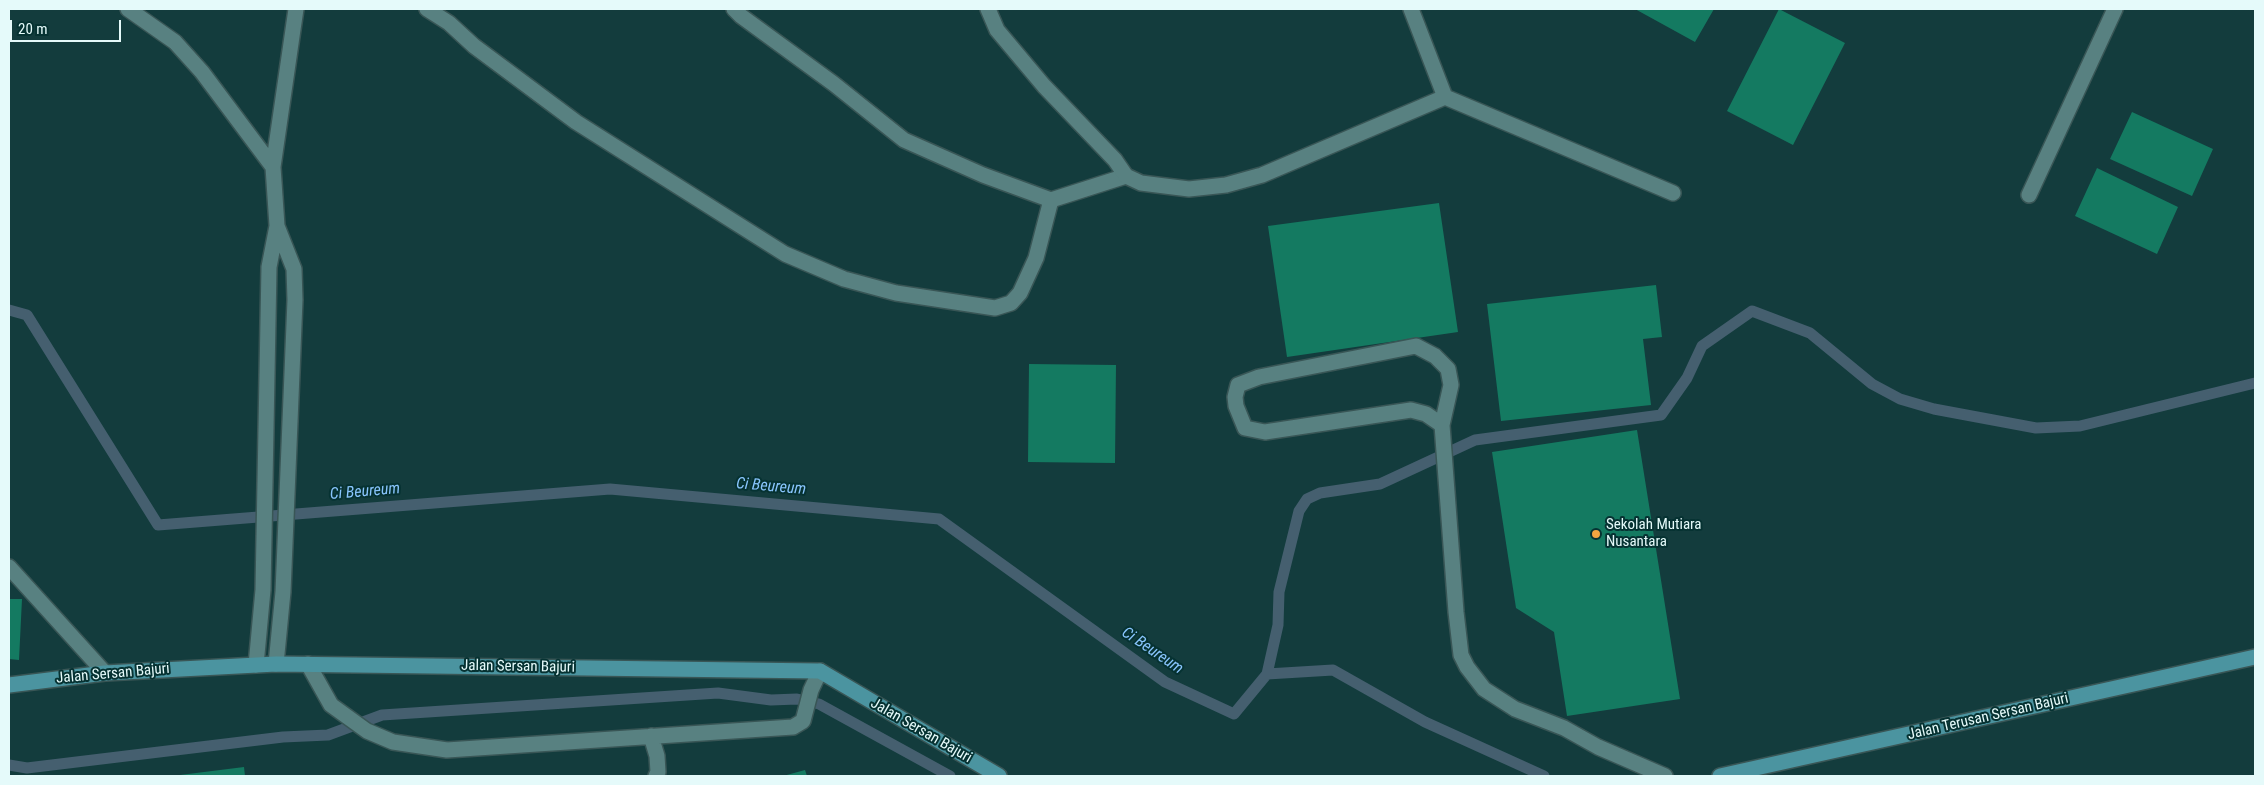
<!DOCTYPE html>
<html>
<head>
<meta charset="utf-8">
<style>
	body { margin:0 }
	#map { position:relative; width:2264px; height:785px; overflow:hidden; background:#133c3d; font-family:"Roboto Condensed",sans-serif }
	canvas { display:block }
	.frame { position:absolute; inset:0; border:10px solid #e5fafa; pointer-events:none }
	.scale { position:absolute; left:10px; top:20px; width:111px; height:22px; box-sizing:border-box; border:2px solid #e5fafa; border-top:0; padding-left:6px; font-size:15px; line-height:18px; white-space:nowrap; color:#e5fafa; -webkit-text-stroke:4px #063232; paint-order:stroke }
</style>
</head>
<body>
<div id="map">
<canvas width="2264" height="785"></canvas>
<div class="frame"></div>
<div class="scale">20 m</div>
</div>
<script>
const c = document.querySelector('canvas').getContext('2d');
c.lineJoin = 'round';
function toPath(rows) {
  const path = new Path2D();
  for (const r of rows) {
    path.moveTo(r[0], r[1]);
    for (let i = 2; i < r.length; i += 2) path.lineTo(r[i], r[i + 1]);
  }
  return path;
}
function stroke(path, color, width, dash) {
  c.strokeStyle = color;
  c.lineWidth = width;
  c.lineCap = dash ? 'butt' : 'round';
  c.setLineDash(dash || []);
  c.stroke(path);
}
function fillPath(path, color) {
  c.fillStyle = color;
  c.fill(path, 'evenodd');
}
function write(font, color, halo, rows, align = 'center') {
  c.font = font + ' "Roboto Condensed",sans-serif';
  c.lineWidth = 4;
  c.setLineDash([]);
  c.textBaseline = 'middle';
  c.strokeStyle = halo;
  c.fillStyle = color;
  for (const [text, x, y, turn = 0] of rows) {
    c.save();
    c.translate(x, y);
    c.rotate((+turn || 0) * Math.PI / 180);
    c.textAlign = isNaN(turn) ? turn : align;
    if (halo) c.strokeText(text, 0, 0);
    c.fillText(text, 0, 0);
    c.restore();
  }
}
const stream = toPath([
	[9,310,27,315,158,525,610,489,939,519,1165,682,1234,714,1267,674,1333,670,1425,722,1544,776],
	[1267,674,1278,625,1279,592,1299,511,1307,499,1320,493,1380,484,1475,440,1661,415,1687,378,1702,346,1752,311,1810,333,1872,384,1900,399,1934,409,2036,428,2080,426,2255,383],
	[9,765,27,768,283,737,328,735,382,715,718,693,771,700,797,699,819,704,950,776]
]);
const building = toPath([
	[1635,9,1714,9,1695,42],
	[1779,9,1845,43,1793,145,1727,111],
	[2132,112,2213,149,2192,196,2110,159],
	[2097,168,2178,207,2157,254,2075,216],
	[1439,203,1458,332,1287,357,1268,226],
	[1656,285,1662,337,1643,339,1651,405,1501,421,1487,304],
	[1029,364,1116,365,1115,463,1028,462],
	[1637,430,1680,699,1567,716,1554,632,1516,608,1492,452],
	[9,599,22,599,19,660,9,659],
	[244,767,245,776,180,776,180,775],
	[805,770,807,776,783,776]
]);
const lane = toPath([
	[427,9,449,23,474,46,576,122,785,254,844,279,896,293,995,308,1011,303,1020,293,1036,258,1051,200,1126,176],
	[734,9,741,16,834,84,904,140,983,175,1051,200],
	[1442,425,1426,414,1411,410,1265,432,1245,428,1236,406,1235,397,1238,385,1259,377,1416,346,1435,356,1448,369,1451,385,1442,425,1456,612,1461,655,1467,667,1484,689,1515,709,1564,728,1598,747,1665,776],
	[308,664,331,705,367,731,393,742,447,750,793,727,803,721,811,690,820,671],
	[651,736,657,756,658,772,656,776]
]);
const street = toPath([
	[128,9,175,42,202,72,273,167],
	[988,9,997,30,1044,86,1115,160,1126,176,1141,183,1189,189,1226,185,1262,175,1445,97],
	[1411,9,1445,97,1673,193],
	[2029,195,2115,9],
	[9,567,105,673],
	[276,664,283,592,295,300,294,269,277,226],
	[256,665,263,590,269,267,277,226,273,167,296,9]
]);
const secondary = toPath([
	[9,685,105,673,276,664,820,671,999,776],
	[1720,776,2255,657]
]);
const markers = [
	[1596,534,5,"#f2a541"]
];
const poiNames = [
	["Sekolah Mutiara",1606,525],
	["Nusantara",1606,542]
];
const streetNames = [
	["Jalan Sersan Bajuri",518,667,1],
	["Jalan Sersan Bajuri",113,674,-5],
	["Jalan Terusan Sersan Bajuri",1988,717,-13],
	["Jalan Sersan Bajuri",921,731,30]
];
const waterNames = [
	["Ci Beureum",771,487,5],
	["Ci Beureum",365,492,-5],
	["Ci Beureum",1152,651,34]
];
stroke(stream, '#455f6f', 11);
fillPath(building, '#147a61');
stroke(lane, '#395656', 18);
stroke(street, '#395656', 18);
stroke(secondary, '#395656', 18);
stroke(lane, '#588181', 15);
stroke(street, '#588181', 15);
stroke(secondary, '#4b94a0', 15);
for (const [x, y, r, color] of markers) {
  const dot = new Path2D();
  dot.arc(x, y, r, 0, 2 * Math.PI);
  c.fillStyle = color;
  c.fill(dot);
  stroke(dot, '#063232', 2);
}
write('15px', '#e5fafa', '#063232', poiNames, 'left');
write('15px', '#e5fafa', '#063232', streetNames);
write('italic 16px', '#89c5fd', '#063232', waterNames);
</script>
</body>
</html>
